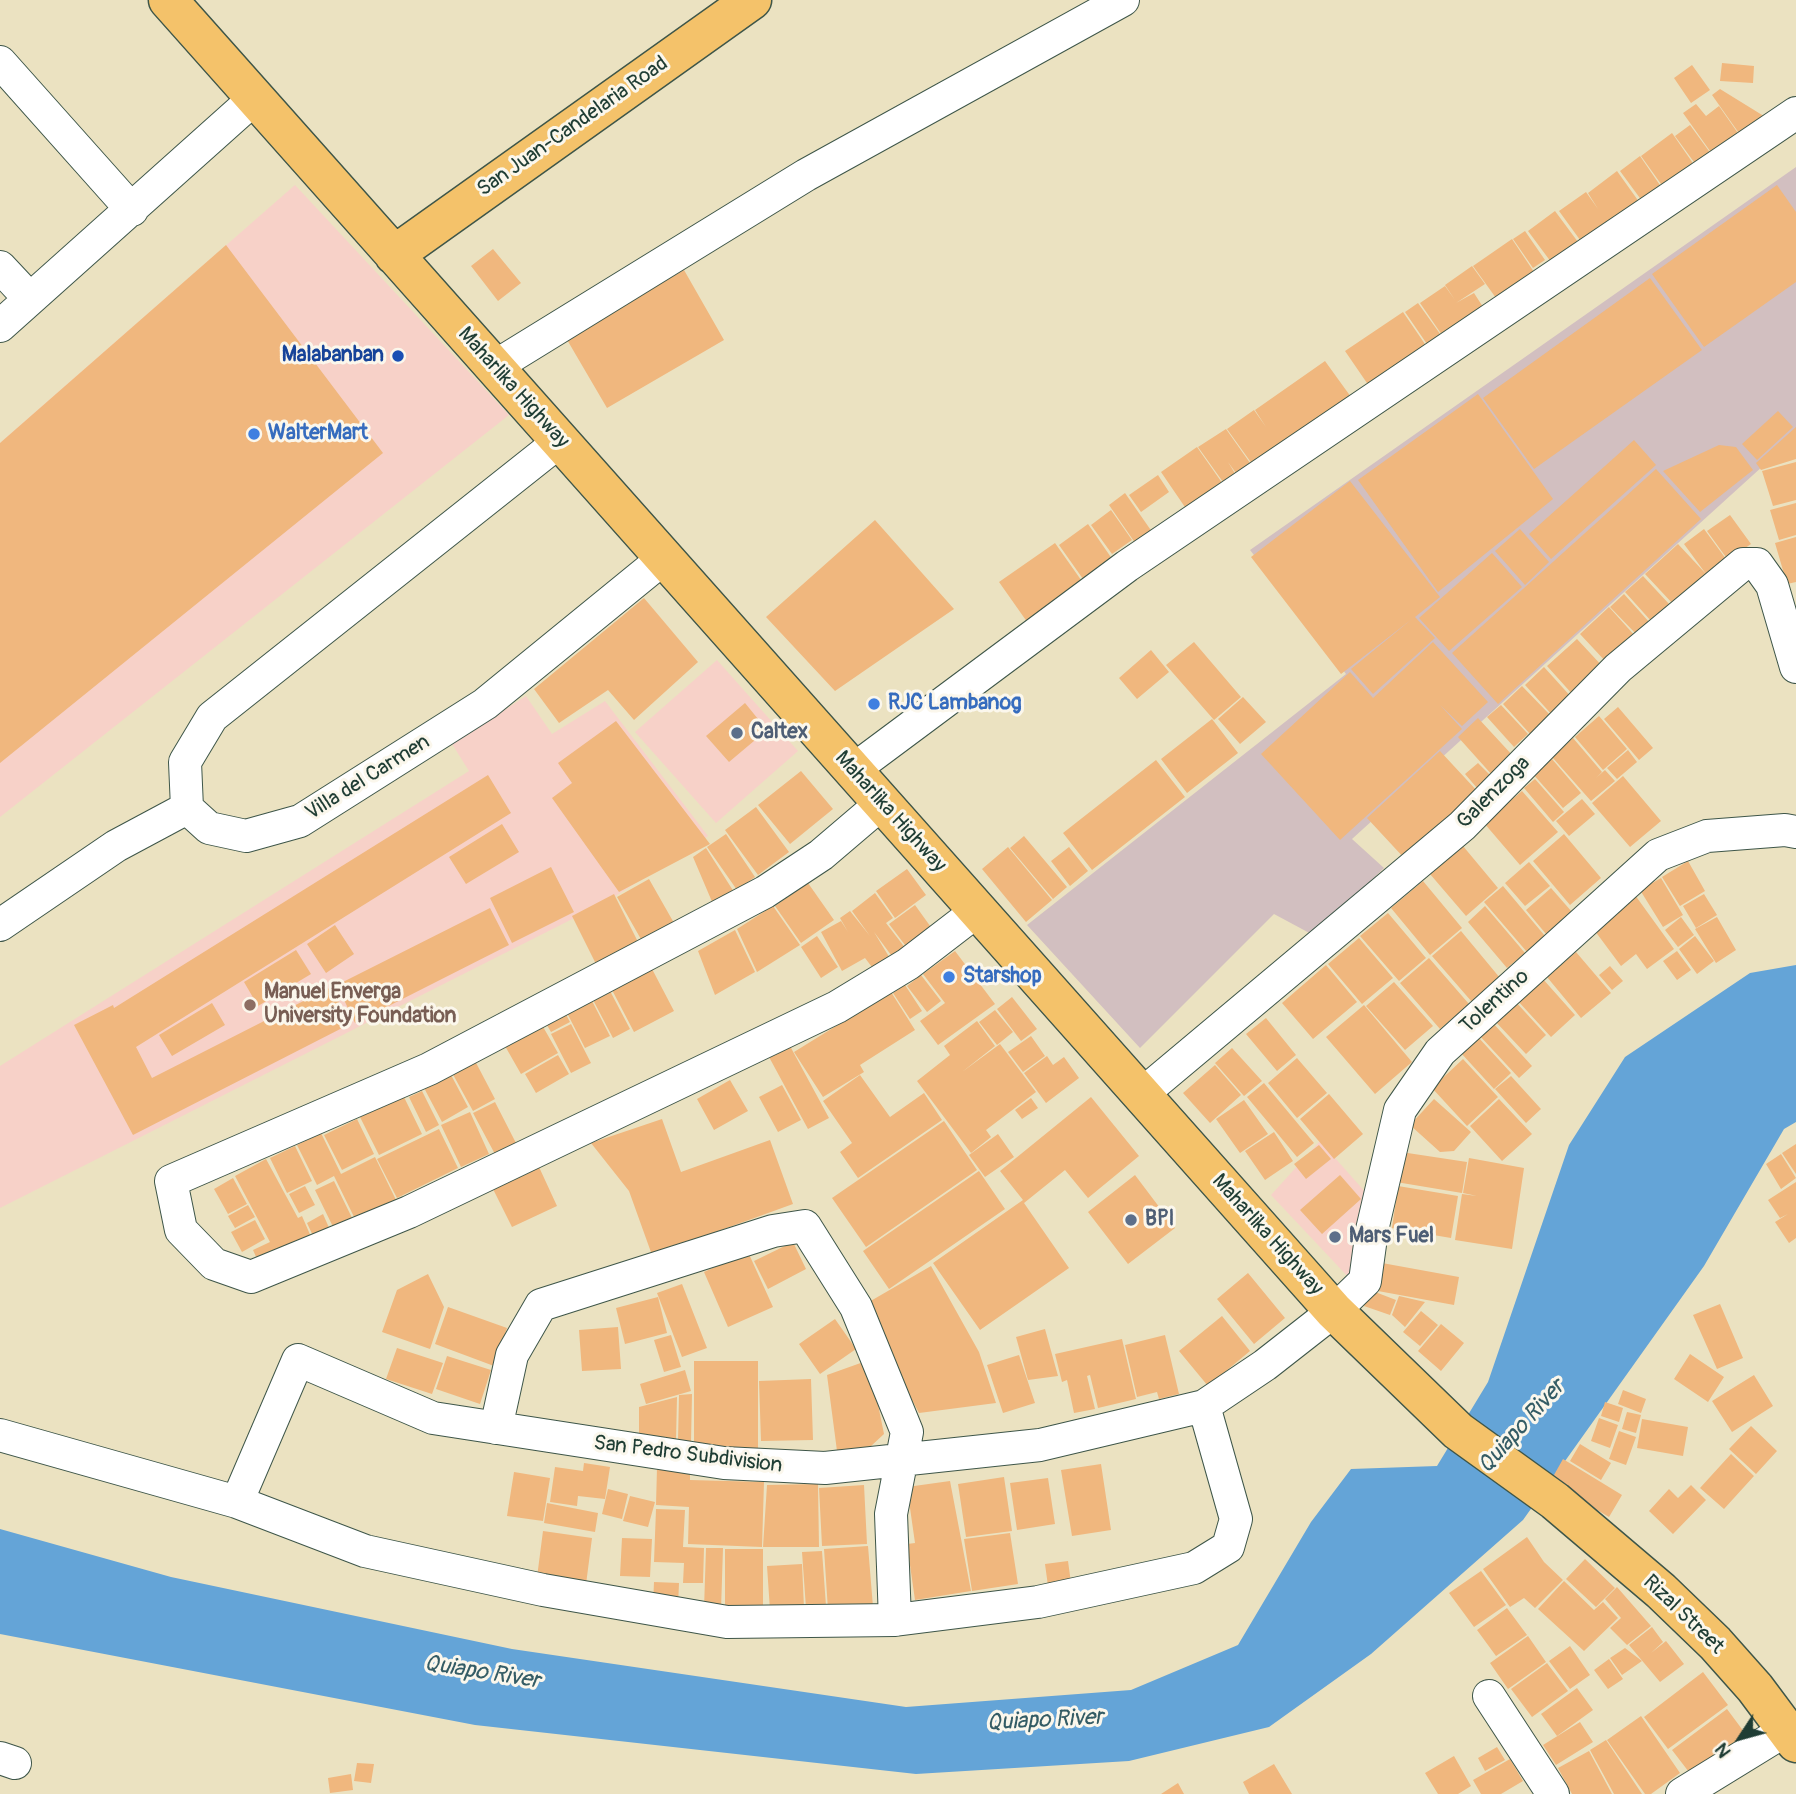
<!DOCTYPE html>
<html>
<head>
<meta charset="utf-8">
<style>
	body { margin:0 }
	#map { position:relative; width:1796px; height:1794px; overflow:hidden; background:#ebe2c1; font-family:Pangolin,sans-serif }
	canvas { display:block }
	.north { position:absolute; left:1705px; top:1703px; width:70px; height:70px; -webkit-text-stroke:5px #fbf7ec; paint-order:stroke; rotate:234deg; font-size:19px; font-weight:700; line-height:28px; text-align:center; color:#1f3d34 }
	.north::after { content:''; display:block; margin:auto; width:24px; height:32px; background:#1f3d34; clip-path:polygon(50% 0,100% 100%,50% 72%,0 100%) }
</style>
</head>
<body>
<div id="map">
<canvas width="1796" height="1794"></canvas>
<div class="north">N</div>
</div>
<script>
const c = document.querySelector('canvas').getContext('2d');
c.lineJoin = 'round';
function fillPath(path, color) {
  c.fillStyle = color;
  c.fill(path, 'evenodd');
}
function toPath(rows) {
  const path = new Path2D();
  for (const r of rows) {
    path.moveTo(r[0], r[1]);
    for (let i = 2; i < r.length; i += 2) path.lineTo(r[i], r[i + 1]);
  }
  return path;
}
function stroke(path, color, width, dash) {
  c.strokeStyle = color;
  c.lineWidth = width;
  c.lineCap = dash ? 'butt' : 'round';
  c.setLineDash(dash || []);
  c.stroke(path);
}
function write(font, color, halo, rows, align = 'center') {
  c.font = font + ' Pangolin,sans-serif';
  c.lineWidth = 6;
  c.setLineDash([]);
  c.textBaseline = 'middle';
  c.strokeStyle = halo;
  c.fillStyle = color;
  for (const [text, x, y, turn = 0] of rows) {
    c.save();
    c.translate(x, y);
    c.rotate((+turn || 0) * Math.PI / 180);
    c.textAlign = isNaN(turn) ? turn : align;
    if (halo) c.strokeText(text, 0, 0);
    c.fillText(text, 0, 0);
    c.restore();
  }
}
const built = toPath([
	[295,185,509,415,0,817,0,443],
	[717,660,798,751,716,823,635,732],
	[526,696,552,734,605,701,708,836,608,901,0,1208,0,1066,469,771,452,744],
	[1320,1141,1367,1194,1351,1280,1271,1195]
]);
const industrial = toPath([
	[1796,167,1796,436,1352,839,1384,868,1315,936,1274,914,1140,1048,1027,925,1346,674,1250,550]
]);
const water = toPath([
	[1796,965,1796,1122,1784,1129,1704,1266,1523,1520,1371,1654,1269,1727,1129,1761,916,1774,475,1725,0,1634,0,1529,171,1577,512,1649,906,1707,1131,1690,1238,1645,1311,1522,1351,1469,1437,1466,1488,1382,1569,1145,1625,1057,1750,973]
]);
const building = toPath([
	[1722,63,1754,66,1753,83,1720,81],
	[1692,65,1710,90,1691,103,1674,78],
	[1720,89,1767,118,1741,136,1712,95],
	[1696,104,1706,116,1719,106,1740,136,1715,158,1683,113],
	[1690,125,1714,158,1699,169,1675,136],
	[1672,133,1697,169,1666,191,1641,156],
	[1640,156,1664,191,1645,205,1620,171],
	[1617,171,1642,206,1583,244,1559,211,1586,192,1598,209,1588,193],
	[1777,185,1796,212,1796,282,1704,347,1652,274],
	[1555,211,1578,242,1551,262,1528,231],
	[1525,231,1545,260,1533,268,1513,239],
	[1512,239,1534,272,1496,298,1473,266],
	[226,245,383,453,0,763,0,443],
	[493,249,521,283,498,301,471,266],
	[1472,266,1485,284,1456,303,1474,293,1483,307,1442,335,1420,303,1445,286,1455,300,1445,285],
	[684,270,724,340,607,408,566,338],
	[1650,278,1702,350,1534,469,1483,398],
	[1418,303,1443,338,1429,347,1405,312],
	[1403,312,1427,347,1369,386,1345,351],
	[1325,361,1351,397,1255,468,1227,429,1254,410,1266,427,1255,410],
	[1478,394,1553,499,1438,592,1358,480],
	[1778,411,1793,427,1757,460,1742,444],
	[1796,427,1796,459,1761,470,1756,463],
	[1226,429,1255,470,1241,480,1228,462,1239,480,1228,489,1198,447],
	[1634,440,1656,465,1551,559,1529,534],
	[1719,445,1736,447,1753,470,1700,512,1663,471],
	[1197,447,1225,487,1189,513,1161,472],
	[1796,462,1796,500,1773,506,1762,471],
	[1656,469,1701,519,1498,704,1452,653],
	[1158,475,1169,492,1141,512,1129,495],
	[1350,481,1440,597,1415,617,1435,638,1373,694,1351,669,1412,619,1341,674,1251,557],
	[1125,493,1157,539,1140,550,1109,505],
	[1796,503,1796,535,1779,540,1770,510],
	[1111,510,1132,540,1112,554,1091,525],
	[1730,515,1751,544,1728,560,1707,531],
	[875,520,954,609,835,691,766,617],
	[1088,524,1117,566,1088,586,1059,545],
	[1520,529,1549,562,1525,585,1495,551],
	[1704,529,1726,559,1706,574,1684,544],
	[1796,537,1796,582,1787,584,1775,543],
	[1055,543,1086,587,1030,626,999,582],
	[1678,544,1706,574,1673,604,1645,574],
	[1492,553,1522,587,1449,651,1419,618],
	[1643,576,1670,605,1652,622,1625,592],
	[1624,594,1650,623,1637,635,1610,607],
	[644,598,698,662,634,720,608,690,559,723,534,689],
	[1609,607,1636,637,1607,663,1580,634],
	[1577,639,1604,668,1574,696,1547,666],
	[1194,642,1241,697,1214,720,1166,665],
	[1433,642,1488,702,1462,726,1440,705,1462,729,1340,840,1261,754,1350,672,1373,698],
	[1151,650,1169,672,1137,699,1119,678],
	[1544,667,1573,699,1554,717,1525,685],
	[1522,686,1551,716,1531,735,1503,704],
	[1243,697,1266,722,1240,744,1218,719],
	[745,703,767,730,729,762,706,736],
	[1501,705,1528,734,1514,747,1487,717],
	[1618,707,1653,748,1639,760,1604,719],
	[1599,716,1627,749,1603,770,1575,737],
	[1478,718,1514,757,1493,776,1458,737],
	[1212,719,1238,753,1187,793,1161,759],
	[616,721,710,844,619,892,552,798,572,783,558,763],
	[1573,738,1602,772,1596,778,1605,770,1615,781,1591,801,1552,757],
	[1628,750,1637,762,1617,779,1607,768],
	[1440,751,1478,792,1405,859,1367,818],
	[1552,759,1581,793,1563,808,1533,774],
	[1156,760,1185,797,1092,870,1063,833],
	[1478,763,1490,775,1477,788,1465,774],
	[801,771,833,809,790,844,758,805],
	[488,775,511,813,136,1047,152,1078,331,987,350,1024,133,1135,74,1025,113,1005,114,1008],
	[1623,776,1661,821,1630,847,1592,803],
	[1535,779,1564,812,1553,822,1524,788],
	[1522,791,1558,832,1520,865,1484,823],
	[1582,799,1595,814,1569,836,1556,821],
	[756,807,789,852,758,875,725,830],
	[502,824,519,852,466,884,449,857],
	[726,834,755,877,737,890,707,847],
	[1564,834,1601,878,1570,905,1533,861],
	[1024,836,1067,887,1053,899,1010,848],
	[1463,846,1498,888,1466,916,1430,874],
	[1008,847,1052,900,1026,922,982,869],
	[1069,847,1088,871,1070,886,1051,861],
	[706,848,734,892,713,904,693,857],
	[1688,861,1705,891,1680,906,1662,877],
	[1529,862,1550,886,1525,906,1505,883],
	[551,867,574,912,512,943,490,898],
	[907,869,926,895,895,918,876,891],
	[1661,878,1683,915,1663,927,1640,890],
	[649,879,674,923,642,941,617,897],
	[1423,881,1462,928,1430,955,1391,908],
	[808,883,834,920,801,943,775,906],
	[1503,886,1545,936,1527,952,1484,902],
	[1551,888,1572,912,1546,934,1526,910],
	[875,893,893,918,886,923,906,949,894,959,874,932,891,960,875,971,865,958,842,971,821,932,841,921,848,932,840,918,850,911,870,936,852,911],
	[614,894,639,944,597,966,572,916],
	[1704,894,1717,915,1696,928,1683,906],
	[1635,895,1674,949,1647,969,1636,954,1621,966,1592,927],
	[915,905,933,930,908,949,889,924],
	[773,906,800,945,757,972,737,929],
	[1485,906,1525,953,1507,968,1468,922],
	[490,908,509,945,355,1023,337,985],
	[1388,913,1426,958,1399,981,1360,936],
	[1681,917,1694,935,1678,947,1665,930],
	[1717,917,1736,950,1716,963,1695,929],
	[335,925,354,954,326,973,307,944],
	[735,930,755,972,715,995,698,951],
	[1461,931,1500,978,1472,1002,1432,956],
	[817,936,838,967,821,978,801,947],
	[1695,936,1714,961,1697,974,1679,949],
	[1359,938,1393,978,1362,1004,1328,964],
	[296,950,311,974,258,1006,244,982],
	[955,951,995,1004,938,1045,920,1021,945,1003,923,974],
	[1677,951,1691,970,1677,980,1663,961],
	[1576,952,1611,993,1581,1018,1547,977],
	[1429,958,1469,1004,1440,1029,1400,983],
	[1326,965,1357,1002,1313,1039,1282,1003],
	[1610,966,1623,981,1612,990,1599,975],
	[651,967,674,1011,634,1032,611,988],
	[921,975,941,1001,927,1012,907,986],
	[1542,978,1575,1015,1551,1037,1517,1000],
	[1394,982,1433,1026,1405,1050,1366,1006],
	[905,985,922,1011,910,1019,893,993],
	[609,989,630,1029,613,1038,592,998],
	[891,992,915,1030,860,1065,864,1072,823,1097,794,1052],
	[1012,997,1037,1029,1021,1041,997,1009],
	[591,999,610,1036,585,1048,566,1011],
	[1515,1001,1546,1035,1526,1054,1494,1020],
	[212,1003,225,1025,172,1056,159,1035],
	[561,1005,570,1022,551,1032,541,1015],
	[1364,1005,1412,1062,1375,1094,1326,1037],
	[995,1010,1013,1032,997,1045,979,1022],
	[538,1018,558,1053,521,1074,501,1039],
	[1266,1018,1296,1055,1277,1071,1246,1034],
	[977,1021,995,1046,962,1072,1000,1044,1036,1092,986,1130,991,1137,971,1153,917,1081,950,1055,944,1046],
	[1492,1022,1532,1066,1519,1078,1478,1034],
	[571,1024,591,1063,571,1073,551,1034],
	[1031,1036,1045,1056,1023,1072,1008,1052],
	[1478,1037,1511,1073,1494,1089,1461,1053],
	[790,1046,829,1118,808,1129,769,1057],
	[1232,1048,1262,1081,1244,1096,1215,1063],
	[558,1055,569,1074,536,1093,525,1074],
	[1047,1056,1053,1065,1064,1057,1079,1078,1046,1103,1024,1073],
	[473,1057,495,1099,473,1111,450,1069],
	[1297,1058,1327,1093,1297,1118,1268,1083],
	[1463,1059,1498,1097,1467,1126,1432,1088],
	[1215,1065,1241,1095,1210,1123,1183,1093],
	[450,1073,468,1107,442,1122,423,1086],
	[860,1075,890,1117,924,1093,942,1120,858,1178,840,1152,852,1143,823,1101],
	[1511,1076,1541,1109,1526,1123,1495,1089],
	[730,1080,748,1111,714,1130,697,1099],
	[1264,1083,1314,1143,1297,1157,1247,1097],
	[782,1085,801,1120,778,1132,759,1097],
	[422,1091,439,1125,426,1132,409,1097],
	[1329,1094,1363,1134,1334,1159,1300,1119],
	[403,1095,422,1134,379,1155,360,1117],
	[1091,1097,1139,1156,1088,1198,1065,1170,1024,1203,1069,1268,980,1330,933,1263,1023,1200,1000,1171],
	[1031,1098,1038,1108,1022,1119,1015,1110],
	[1434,1099,1471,1132,1454,1151,1440,1152,1410,1125],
	[1499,1099,1532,1134,1502,1161,1470,1126],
	[1244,1100,1268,1134,1240,1153,1216,1119],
	[495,1102,517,1145,496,1156,473,1113],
	[470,1112,489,1154,461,1167,441,1125],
	[357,1119,374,1154,342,1170,324,1135],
	[662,1119,681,1172,770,1140,793,1204,652,1255,629,1191,591,1143],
	[944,1121,977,1170,866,1247,832,1198],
	[439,1129,458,1168,397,1198,377,1159],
	[1274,1132,1293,1161,1265,1180,1245,1151],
	[321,1133,341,1174,375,1157,398,1204,357,1223,334,1176,317,1185,297,1145],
	[998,1134,1014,1157,985,1177,969,1155],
	[1796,1144,1796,1174,1782,1153],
	[1319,1145,1331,1159,1306,1179,1294,1164],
	[295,1146,312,1181,287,1193,270,1158],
	[1401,1152,1467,1162,1462,1193,1396,1182],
	[1781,1154,1796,1178,1781,1189,1766,1164],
	[1469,1158,1524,1168,1512,1249,1455,1240,1462,1194,1477,1196,1463,1193],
	[266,1159,298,1218,302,1216,315,1246,262,1270,253,1250,270,1242,235,1176],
	[539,1167,557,1206,512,1227,493,1189],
	[979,1171,1005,1209,889,1289,863,1251],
	[1135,1175,1175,1228,1128,1264,1088,1212],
	[1340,1175,1361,1199,1322,1234,1300,1210],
	[233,1178,247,1204,228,1214,214,1189],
	[334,1181,356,1226,337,1235,315,1190],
	[1796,1182,1796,1238,1789,1243,1775,1222,1788,1214,1780,1218,1768,1200],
	[305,1186,315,1205,299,1213,289,1194],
	[1398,1186,1458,1196,1451,1238,1392,1228],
	[248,1205,255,1217,235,1228,228,1216],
	[323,1214,330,1230,314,1238,307,1223],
	[255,1220,265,1239,242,1252,231,1232],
	[793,1242,806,1269,768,1289,754,1261],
	[748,1252,773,1307,728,1327,704,1272],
	[1382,1263,1459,1277,1454,1305,1378,1291],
	[931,1266,979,1352,996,1403,919,1413,862,1306],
	[1248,1273,1285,1318,1254,1344,1217,1299],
	[428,1274,444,1307,430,1349,382,1332,397,1290],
	[682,1284,707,1348,682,1357,657,1293],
	[1370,1290,1396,1300,1390,1315,1364,1306],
	[1399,1296,1425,1302,1405,1327,1392,1315],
	[658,1297,667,1333,625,1344,616,1308],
	[1720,1304,1743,1358,1717,1369,1693,1315],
	[448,1307,507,1328,494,1366,435,1344],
	[1421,1311,1438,1325,1420,1346,1403,1332],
	[1222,1316,1250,1351,1208,1386,1179,1351],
	[835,1319,856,1349,820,1374,799,1344],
	[1441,1324,1464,1343,1441,1371,1418,1351],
	[618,1327,621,1369,582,1371,579,1330],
	[1045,1329,1058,1376,1028,1380,1016,1337],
	[671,1335,681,1367,664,1372,654,1340],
	[1165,1335,1179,1394,1159,1399,1157,1392,1137,1397,1125,1345],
	[1122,1339,1136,1399,1098,1408,1090,1375,1087,1376,1095,1409,1074,1413,1067,1380,1062,1382,1055,1354],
	[397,1348,443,1363,432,1394,386,1379],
	[1690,1354,1724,1377,1708,1402,1674,1379],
	[1019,1355,1035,1403,1003,1413,987,1365],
	[447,1356,491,1370,480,1404,436,1389],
	[869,1360,884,1434,870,1447,837,1451,827,1375],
	[694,1361,758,1361,758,1448,694,1447],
	[685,1370,691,1391,646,1404,640,1384],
	[1754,1375,1773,1406,1732,1432,1712,1401],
	[811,1379,813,1440,761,1441,759,1381],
	[1623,1390,1646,1399,1641,1413,1618,1404],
	[692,1394,691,1442,678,1441,679,1395],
	[677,1397,676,1440,639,1438,639,1407],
	[1605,1402,1623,1408,1619,1422,1601,1416],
	[1627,1412,1641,1415,1636,1433,1622,1429],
	[1599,1418,1618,1425,1610,1448,1591,1441],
	[1642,1419,1688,1427,1683,1456,1637,1448],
	[1751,1426,1777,1451,1756,1474,1729,1449],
	[1619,1431,1636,1437,1626,1465,1609,1459],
	[1580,1444,1611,1463,1601,1480,1570,1461],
	[1731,1454,1754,1476,1724,1509,1700,1488],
	[1563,1459,1622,1495,1609,1517,1550,1482],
	[584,1463,610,1467,605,1499,578,1496,577,1506,550,1502,555,1467,583,1471],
	[1101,1464,1111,1530,1072,1536,1061,1470],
	[657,1468,690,1469,690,1480,764,1482,762,1547,688,1544,689,1507,656,1505],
	[514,1472,550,1478,543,1521,507,1516],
	[1004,1477,1012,1531,966,1537,958,1484],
	[1048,1478,1055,1524,1017,1530,1010,1483],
	[950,1481,971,1591,915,1600,907,1544,915,1543,907,1487],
	[818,1484,819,1547,763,1547,767,1485],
	[864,1485,867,1544,822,1546,819,1488],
	[1691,1485,1706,1500,1673,1534,1649,1511,1669,1489,1678,1498],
	[608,1489,628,1494,622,1519,602,1514],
	[630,1496,655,1502,648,1527,623,1521],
	[547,1503,598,1513,595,1532,544,1523],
	[656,1509,685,1510,683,1547,704,1548,703,1583,683,1583,684,1563,654,1562],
	[543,1531,592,1538,585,1592,536,1585],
	[1010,1533,1018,1584,972,1591,964,1539],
	[1527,1537,1544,1562,1563,1580,1535,1608,1524,1598,1510,1607,1483,1569],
	[622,1538,652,1539,650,1577,620,1576],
	[868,1546,873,1607,828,1610,824,1549],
	[706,1548,723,1548,721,1610,704,1609],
	[725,1549,763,1549,763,1613,725,1613],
	[822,1551,826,1606,806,1608,802,1552],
	[1585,1559,1615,1588,1596,1607,1566,1579],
	[1068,1561,1071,1583,1048,1586,1045,1564],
	[802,1564,804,1608,770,1610,767,1566],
	[1481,1571,1506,1605,1474,1627,1449,1593],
	[1564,1581,1594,1610,1603,1602,1618,1618,1584,1651,1538,1609],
	[654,1582,679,1583,678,1606,653,1605],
	[1617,1587,1651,1626,1627,1645,1610,1628,1621,1618,1605,1599],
	[1507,1608,1527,1635,1496,1656,1477,1630],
	[1652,1627,1663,1642,1651,1653,1666,1641,1684,1664,1660,1682,1629,1645],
	[1528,1636,1546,1662,1508,1689,1490,1663],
	[1570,1646,1590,1675,1570,1689,1549,1661],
	[1625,1648,1642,1661,1622,1675,1610,1658],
	[1609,1659,1623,1679,1608,1689,1594,1670],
	[1547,1663,1568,1691,1532,1717,1511,1689],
	[1703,1672,1728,1705,1668,1749,1644,1717],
	[1577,1688,1593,1710,1557,1736,1541,1714],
	[1727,1709,1753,1744,1692,1776,1672,1750],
	[1641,1716,1680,1773,1651,1794,1645,1794,1607,1740],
	[1580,1722,1593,1742,1556,1765,1543,1745],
	[1606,1740,1642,1794,1614,1794,1590,1750],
	[1497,1747,1505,1760,1485,1771,1478,1758],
	[1589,1751,1612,1794,1572,1794,1558,1768],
	[1454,1756,1471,1786,1458,1794,1438,1794,1425,1773],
	[1510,1759,1523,1781,1501,1794,1481,1794,1473,1780],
	[357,1763,374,1764,371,1783,354,1781],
	[1274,1764,1292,1794,1249,1794,1243,1782],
	[351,1774,353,1790,330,1793,328,1778],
	[1178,1783,1184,1794,1161,1794]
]);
const minor = toPath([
	[0,62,132,210],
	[0,267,30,299],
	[0,326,255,98],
	[494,367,806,175,1123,0],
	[560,441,212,717,185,762,187,808,209,828,246,836,300,821,485,704,664,558],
	[853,770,1127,566,1796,113],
	[882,803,821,855,765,892,429,1069,171,1181,181,1230,214,1264,251,1277,409,1212,837,1007,908,964,977,911],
	[0,925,116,846,187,808],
	[1141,1095,1462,826,1618,668,1743,564,1757,564,1772,585,1796,667],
	[496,1428,512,1355,541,1305,773,1231,805,1226,856,1307,907,1432,891,1514,895,1620],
	[0,1435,237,1502,365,1551,543,1590,727,1622,895,1620,1038,1602,1194,1568,1228,1547,1236,1519,1204,1406],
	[237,1502,298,1360,433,1418,724,1463,825,1468,1040,1445,1204,1406,1265,1365,1334,1311,1365,1281,1372,1230,1400,1110,1440,1052,1658,855,1707,836,1785,830,1796,832],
	[1489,1696,1553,1794],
	[0,1758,15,1763],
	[1682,1794,1786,1730]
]);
const major = toPath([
	[168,0,1334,1311,1458,1431,1555,1501,1661,1591,1715,1643,1755,1688,1796,1743],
	[394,255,752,0]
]);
const markers = [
	[398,356,7,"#1a4fb4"],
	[254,434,7,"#3f7fe0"],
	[874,704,7,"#3f7fe0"],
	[737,733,7,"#5c6f8a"],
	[949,977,7,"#3f7fe0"],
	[250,1005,7,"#8d6e63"],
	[1131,1220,7,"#5c6f8a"],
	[1335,1237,7,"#5c6f8a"]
];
const streetNames = [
	["San Juan-Candelaria Road",573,127,-35],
	["Maharlika Highway",513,388,48],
	["Villa del Carmen",368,778,-32],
	["Galenzoga",1494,793,-45],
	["Maharlika Highway",890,812,48],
	["Tolentino",1495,1002,-42],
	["Maharlika Highway",1267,1235,48],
	["San Pedro Subdivision",688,1455,7],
	["Rizal Street",1683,1615,44]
];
const transitNames = [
	["Malabanban",384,356]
];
const shopNames = [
	["WalterMart",268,434],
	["RJC Lambanog",888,704],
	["Starshop",963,977]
];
const serviceNames = [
	["Caltex",751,733],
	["BPI",1145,1220],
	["Mars Fuel",1349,1237]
];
const educationNames = [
	["Manuel Enverga",264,993],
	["University Foundation",264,1017]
];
const waterNames = [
	["Quiapo River",1522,1427,-48],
	["Quiapo River",482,1673,9],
	["Quiapo River",1045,1721,-3]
];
fillPath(built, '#f7d1c8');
fillPath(industrial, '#d2bfc0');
fillPath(water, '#64a4d7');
fillPath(building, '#f0b77e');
stroke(minor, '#3e5649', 34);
stroke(major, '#3e5649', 41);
stroke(minor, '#fff', 32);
stroke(major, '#f4c26a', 38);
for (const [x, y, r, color] of markers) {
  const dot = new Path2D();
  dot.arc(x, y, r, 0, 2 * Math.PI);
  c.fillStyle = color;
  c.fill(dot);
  stroke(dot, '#fbf7ec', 2.5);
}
write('21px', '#1f3d34', '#fbf7ec', streetNames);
write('bold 21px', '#164399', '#fbf7ec', transitNames, 'right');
write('bold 21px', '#366cbe', '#fbf7ec', shopNames, 'left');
write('bold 21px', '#4e5e75', '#fbf7ec', serviceNames, 'left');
write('bold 21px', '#785e54', '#fbf7ec', educationNames, 'left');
write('italic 23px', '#345c65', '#fbf7ec', waterNames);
</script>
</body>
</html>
